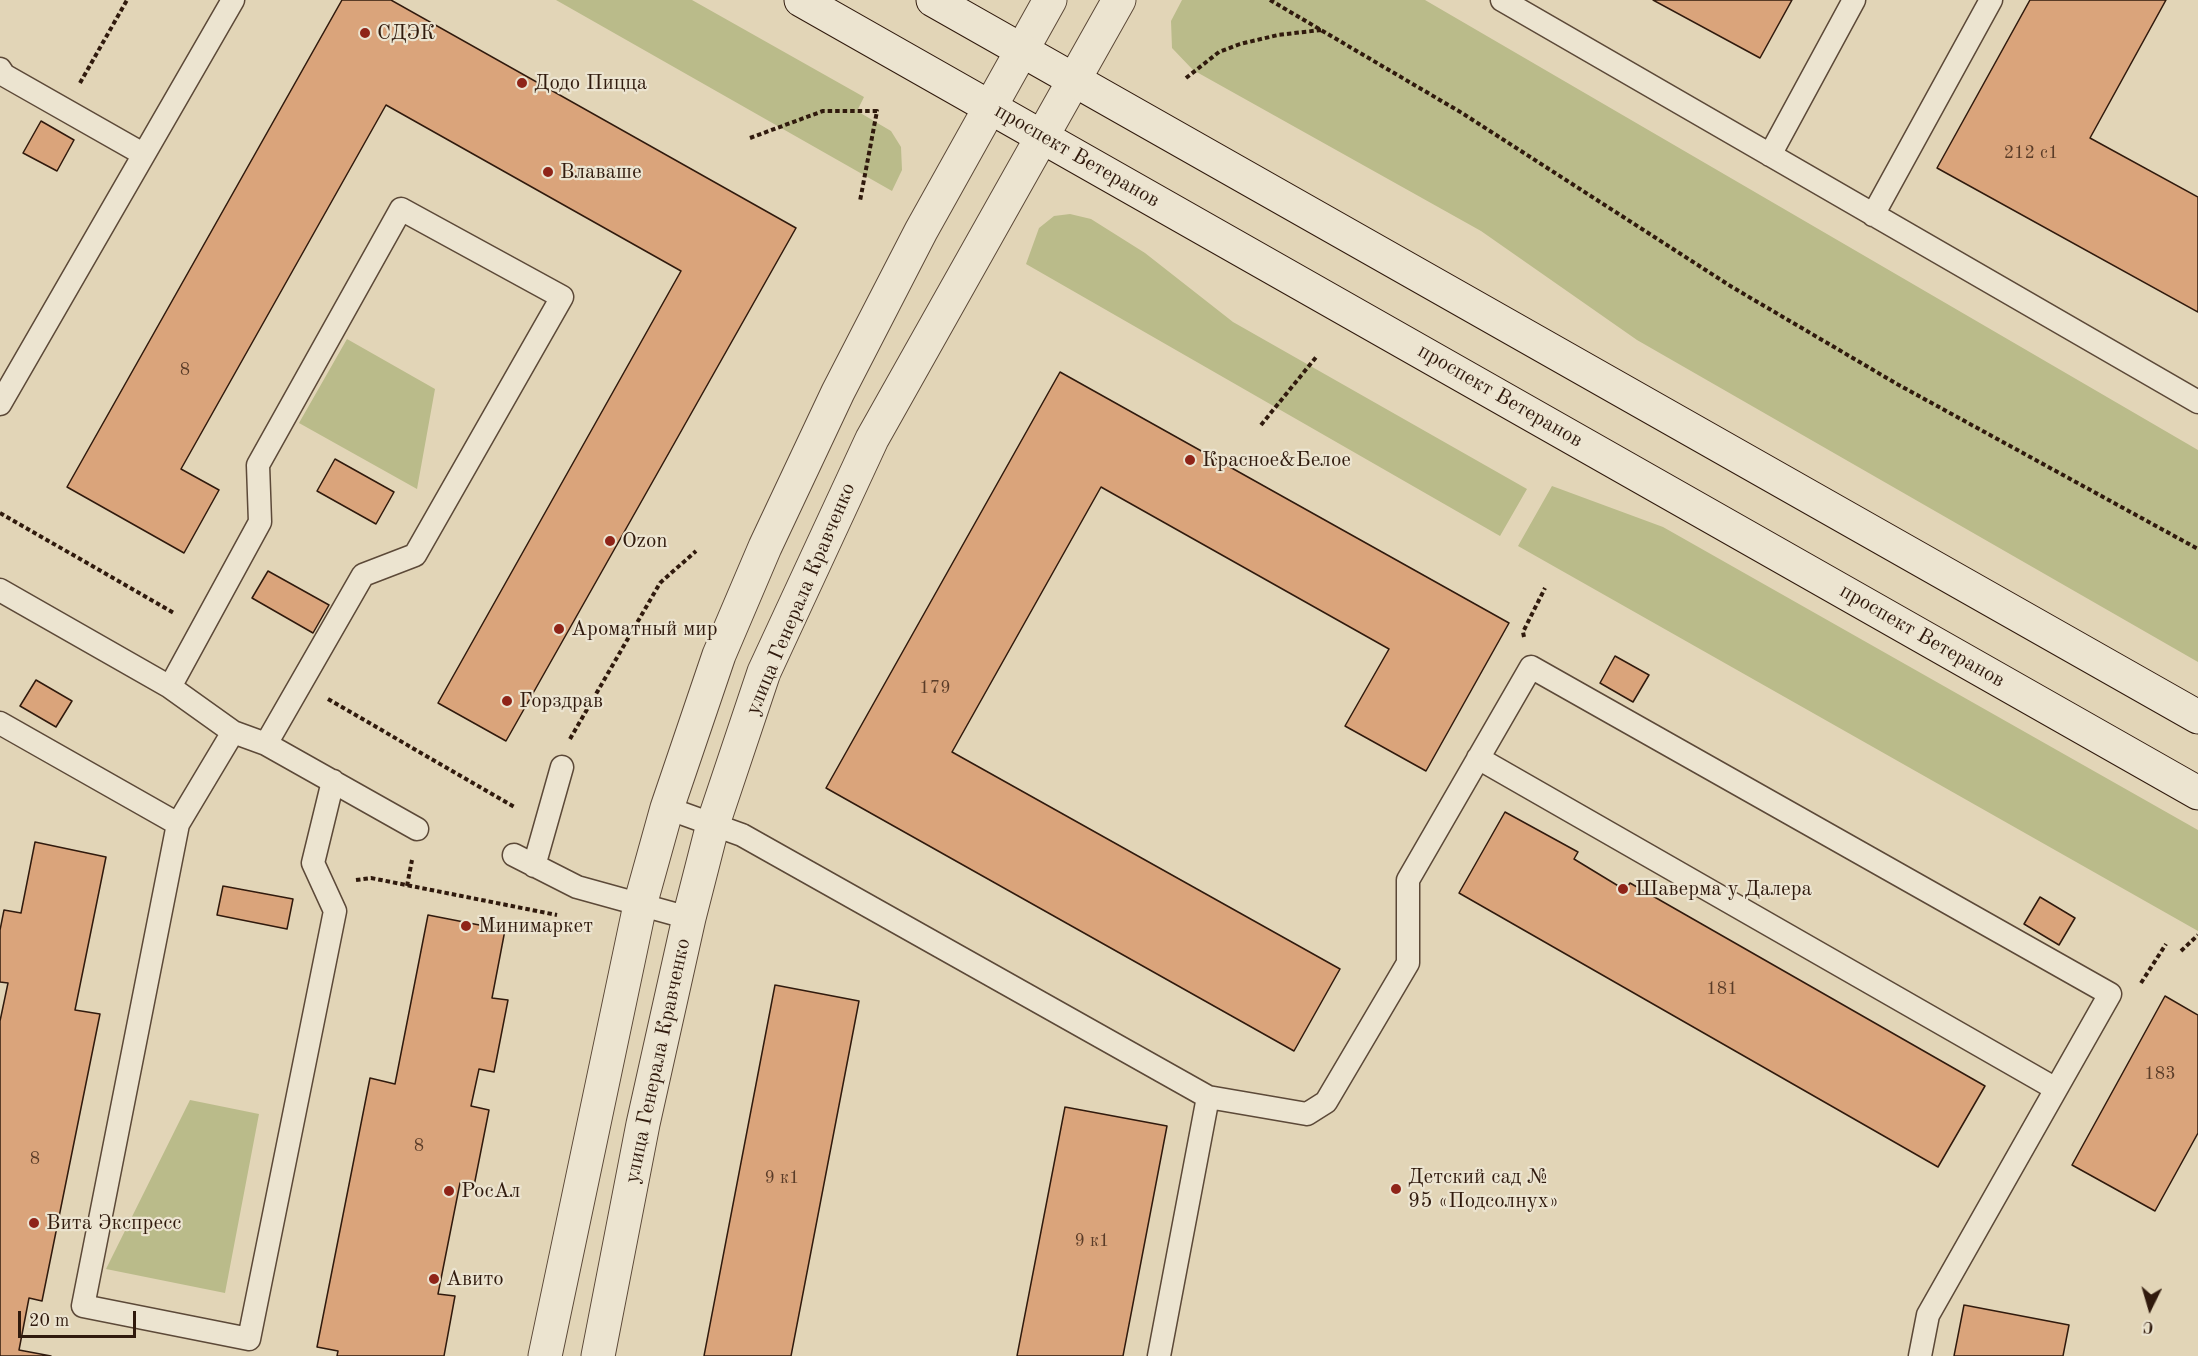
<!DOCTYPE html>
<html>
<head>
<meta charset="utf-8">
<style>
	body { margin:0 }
	#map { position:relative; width:2198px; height:1356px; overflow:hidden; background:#e2d5b7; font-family:"Old Standard TT",serif }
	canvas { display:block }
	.north { position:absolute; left:2120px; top:1278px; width:60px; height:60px; -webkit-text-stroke:4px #ece4d0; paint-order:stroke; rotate:185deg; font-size:16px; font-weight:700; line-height:24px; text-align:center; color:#301a0d }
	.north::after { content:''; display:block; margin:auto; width:21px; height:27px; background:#301a0d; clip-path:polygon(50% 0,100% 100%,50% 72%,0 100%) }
	.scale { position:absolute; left:18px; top:1311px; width:118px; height:27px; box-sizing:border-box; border:3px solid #301a0d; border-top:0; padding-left:8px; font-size:18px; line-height:21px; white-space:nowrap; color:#301a0d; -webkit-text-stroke:4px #ece4d0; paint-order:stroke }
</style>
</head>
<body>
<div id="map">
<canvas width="2198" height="1356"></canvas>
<div class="north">С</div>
<div class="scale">20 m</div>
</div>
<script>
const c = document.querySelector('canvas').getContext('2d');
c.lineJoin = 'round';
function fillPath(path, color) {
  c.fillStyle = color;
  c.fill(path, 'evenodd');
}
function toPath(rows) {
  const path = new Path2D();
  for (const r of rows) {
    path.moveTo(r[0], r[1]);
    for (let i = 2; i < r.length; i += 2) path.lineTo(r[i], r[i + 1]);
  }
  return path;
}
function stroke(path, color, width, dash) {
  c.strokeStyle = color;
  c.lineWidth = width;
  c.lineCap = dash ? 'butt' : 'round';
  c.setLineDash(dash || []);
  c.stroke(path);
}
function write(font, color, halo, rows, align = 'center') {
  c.font = font + ' "Old Standard TT",serif';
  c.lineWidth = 4.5;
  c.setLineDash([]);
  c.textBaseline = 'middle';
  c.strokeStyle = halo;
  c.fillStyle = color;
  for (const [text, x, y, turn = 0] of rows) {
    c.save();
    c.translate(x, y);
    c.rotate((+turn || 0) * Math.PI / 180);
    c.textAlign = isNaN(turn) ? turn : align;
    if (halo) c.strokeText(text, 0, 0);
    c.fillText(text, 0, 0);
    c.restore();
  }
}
const green = toPath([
	[556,0,692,0,864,97,857,111,891,131,901,147,902,170,892,191],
	[1182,0,1425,0,2198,450,2198,662,1637,340,1481,231,1193,70,1172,48,1171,21],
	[1070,214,1091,219,1145,253,1233,322,1527,489,1500,536,1026,264,1039,228,1054,216],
	[347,339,435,389,417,489,299,423],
	[1552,486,1663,527,2198,830,2198,931,1518,546],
	[190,1100,259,1114,225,1293,106,1269]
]);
const building = toPath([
	[342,0,391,0,796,228,506,741,438,703,681,271,386,105,181,469,219,490,184,553,67,487,342,0],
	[1653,0,1792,0,1760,58,1653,0],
	[2030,0,2166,0,2090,138,2198,197,2198,312,1937,168,2030,0],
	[41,121,74,140,57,171,23,153,41,121],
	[1060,372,1509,623,1426,771,1345,726,1389,649,1101,487,952,752,1340,969,1294,1051,826,788,1060,372],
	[335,459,394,492,376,524,317,491,335,459],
	[268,571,329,605,313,633,252,598,268,571],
	[1615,656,1649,675,1633,702,1600,683,1615,656],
	[36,680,72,701,56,727,20,706,36,680],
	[1505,812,1578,852,1574,859,1625,890,1630,883,1985,1086,1938,1167,1459,893,1505,812],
	[35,842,106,857,75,1010,100,1014,42,1301,29,1298,19,1350,51,1356,0,1356,0,1021,8,983,0,982,0,930,4,910,21,913,35,842],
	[223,886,293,899,287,929,217,915,223,886],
	[2040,897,2075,918,2059,945,2024,924,2040,897],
	[428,915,505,930,492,998,508,1000,494,1072,479,1069,471,1106,489,1110,474,1186,460,1183,438,1294,455,1296,444,1356,337,1356,338,1351,317,1347,370,1078,395,1084,428,915],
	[775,985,859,1001,791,1356,704,1356,775,985],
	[2165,996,2198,1015,2198,1133,2155,1211,2072,1165,2165,996],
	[1065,1107,1167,1126,1123,1356,1017,1356,1065,1107],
	[1964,1305,2069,1325,2063,1356,1954,1356,1964,1305]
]);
const path = toPath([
	[1270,0,1462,113,1732,287,1897,384,2198,549],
	[1186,78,1219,52,1240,44,1278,35,1321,30],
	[80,83,127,0],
	[750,138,823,111,877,111,860,201],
	[1261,425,1317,356],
	[0,513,174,613],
	[1524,637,1523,632,1545,588],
	[328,699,516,808],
	[570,739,660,583,696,551],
	[356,880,371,878,557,915],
	[407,886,412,860],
	[2181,951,2198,935],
	[2141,983,2166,944]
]);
const lane = toPath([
	[1502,0,2198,402],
	[0,69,4,75,143,154],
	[1770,155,1854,0],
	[1873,215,1991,0],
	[0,404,233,0],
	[0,590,170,687,233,732],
	[170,687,260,522,258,465,401,209,562,297,415,555,363,575,266,744],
	[0,723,178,824],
	[1478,758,2056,1089],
	[333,781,313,863,335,911,249,1339,83,1306,178,824,233,732,266,744,417,829],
	[667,808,742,835,1208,1097,1159,1356],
	[514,855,577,887,689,918],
	[534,866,562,767],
	[1208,1097,1307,1114,1326,1102,1408,963,1408,880,1531,667,2110,994,1928,1315,1920,1356]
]);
const street = toPath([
	[545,1356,640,905,667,808,719,655,765,547,838,392,921,231,1050,0],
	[598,1356,643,1124,689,918,713,824,764,672,872,439,1119,0]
]);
const secondary = toPath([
	[801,0,2198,793],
	[933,0,2198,717]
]);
const markers = [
	[365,33,6,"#8f2418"],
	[522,83,6,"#8f2418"],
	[548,172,6,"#8f2418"],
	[1190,460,6,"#8f2418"],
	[610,541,6,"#8f2418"],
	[559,629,6,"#8f2418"],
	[507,701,6,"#8f2418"],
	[1623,889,6,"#8f2418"],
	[466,926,6,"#8f2418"],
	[1396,1189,6,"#8f2418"],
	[449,1191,6,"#8f2418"],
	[34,1223,6,"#8f2418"],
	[434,1279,6,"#8f2418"]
];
const numberNames = [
	["212 с1",2031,153],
	["8",185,370],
	["179",935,688],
	["181",1722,989],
	["183",2160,1074],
	["8",419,1146],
	["8",35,1159],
	["9 к1",782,1178],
	["9 к1",1092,1241]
];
const poiNames = [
	["СДЭК",377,33],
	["Додо Пицца",534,83],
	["Влаваше",560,172],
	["Красное&Белое",1202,460],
	["Ozon",622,541],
	["Ароматный мир",571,629],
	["Горздрав",519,701],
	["Шаверма у Далера",1635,889],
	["Минимаркет",478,926],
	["Детский сад №",1408,1177],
	["95 «Подсолнух»",1408,1201],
	["РосАл",461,1191],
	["Вита Экспресс",46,1223],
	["Авито",446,1279]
];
const streetNames = [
	["проспект Ветеранов",1077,156,30],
	["проспект Ветеранов",1500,396,30],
	["улица Генерала Кравченко",801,599,-67],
	["проспект Ветеранов",1922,636,30],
	["улица Генерала Кравченко",658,1061,-78]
];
fillPath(green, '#babb8a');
fillPath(building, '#daa47b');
stroke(building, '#301a0d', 1.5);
stroke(lane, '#5c4938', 25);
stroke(street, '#5c4938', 35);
stroke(secondary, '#301a0d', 35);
stroke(path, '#301a0d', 4, [4.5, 3]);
stroke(lane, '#ece4d0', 22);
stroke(street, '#ece4d0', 33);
stroke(secondary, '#ece4d0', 33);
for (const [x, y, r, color] of markers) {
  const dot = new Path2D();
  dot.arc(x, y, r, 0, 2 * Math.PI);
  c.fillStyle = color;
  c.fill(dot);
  stroke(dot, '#ece4d0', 2);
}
write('18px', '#5a3c28', null, numberNames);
write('21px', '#301a0d', '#ece4d0', poiNames, 'left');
write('21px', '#301a0d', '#ece4d0', streetNames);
</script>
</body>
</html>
